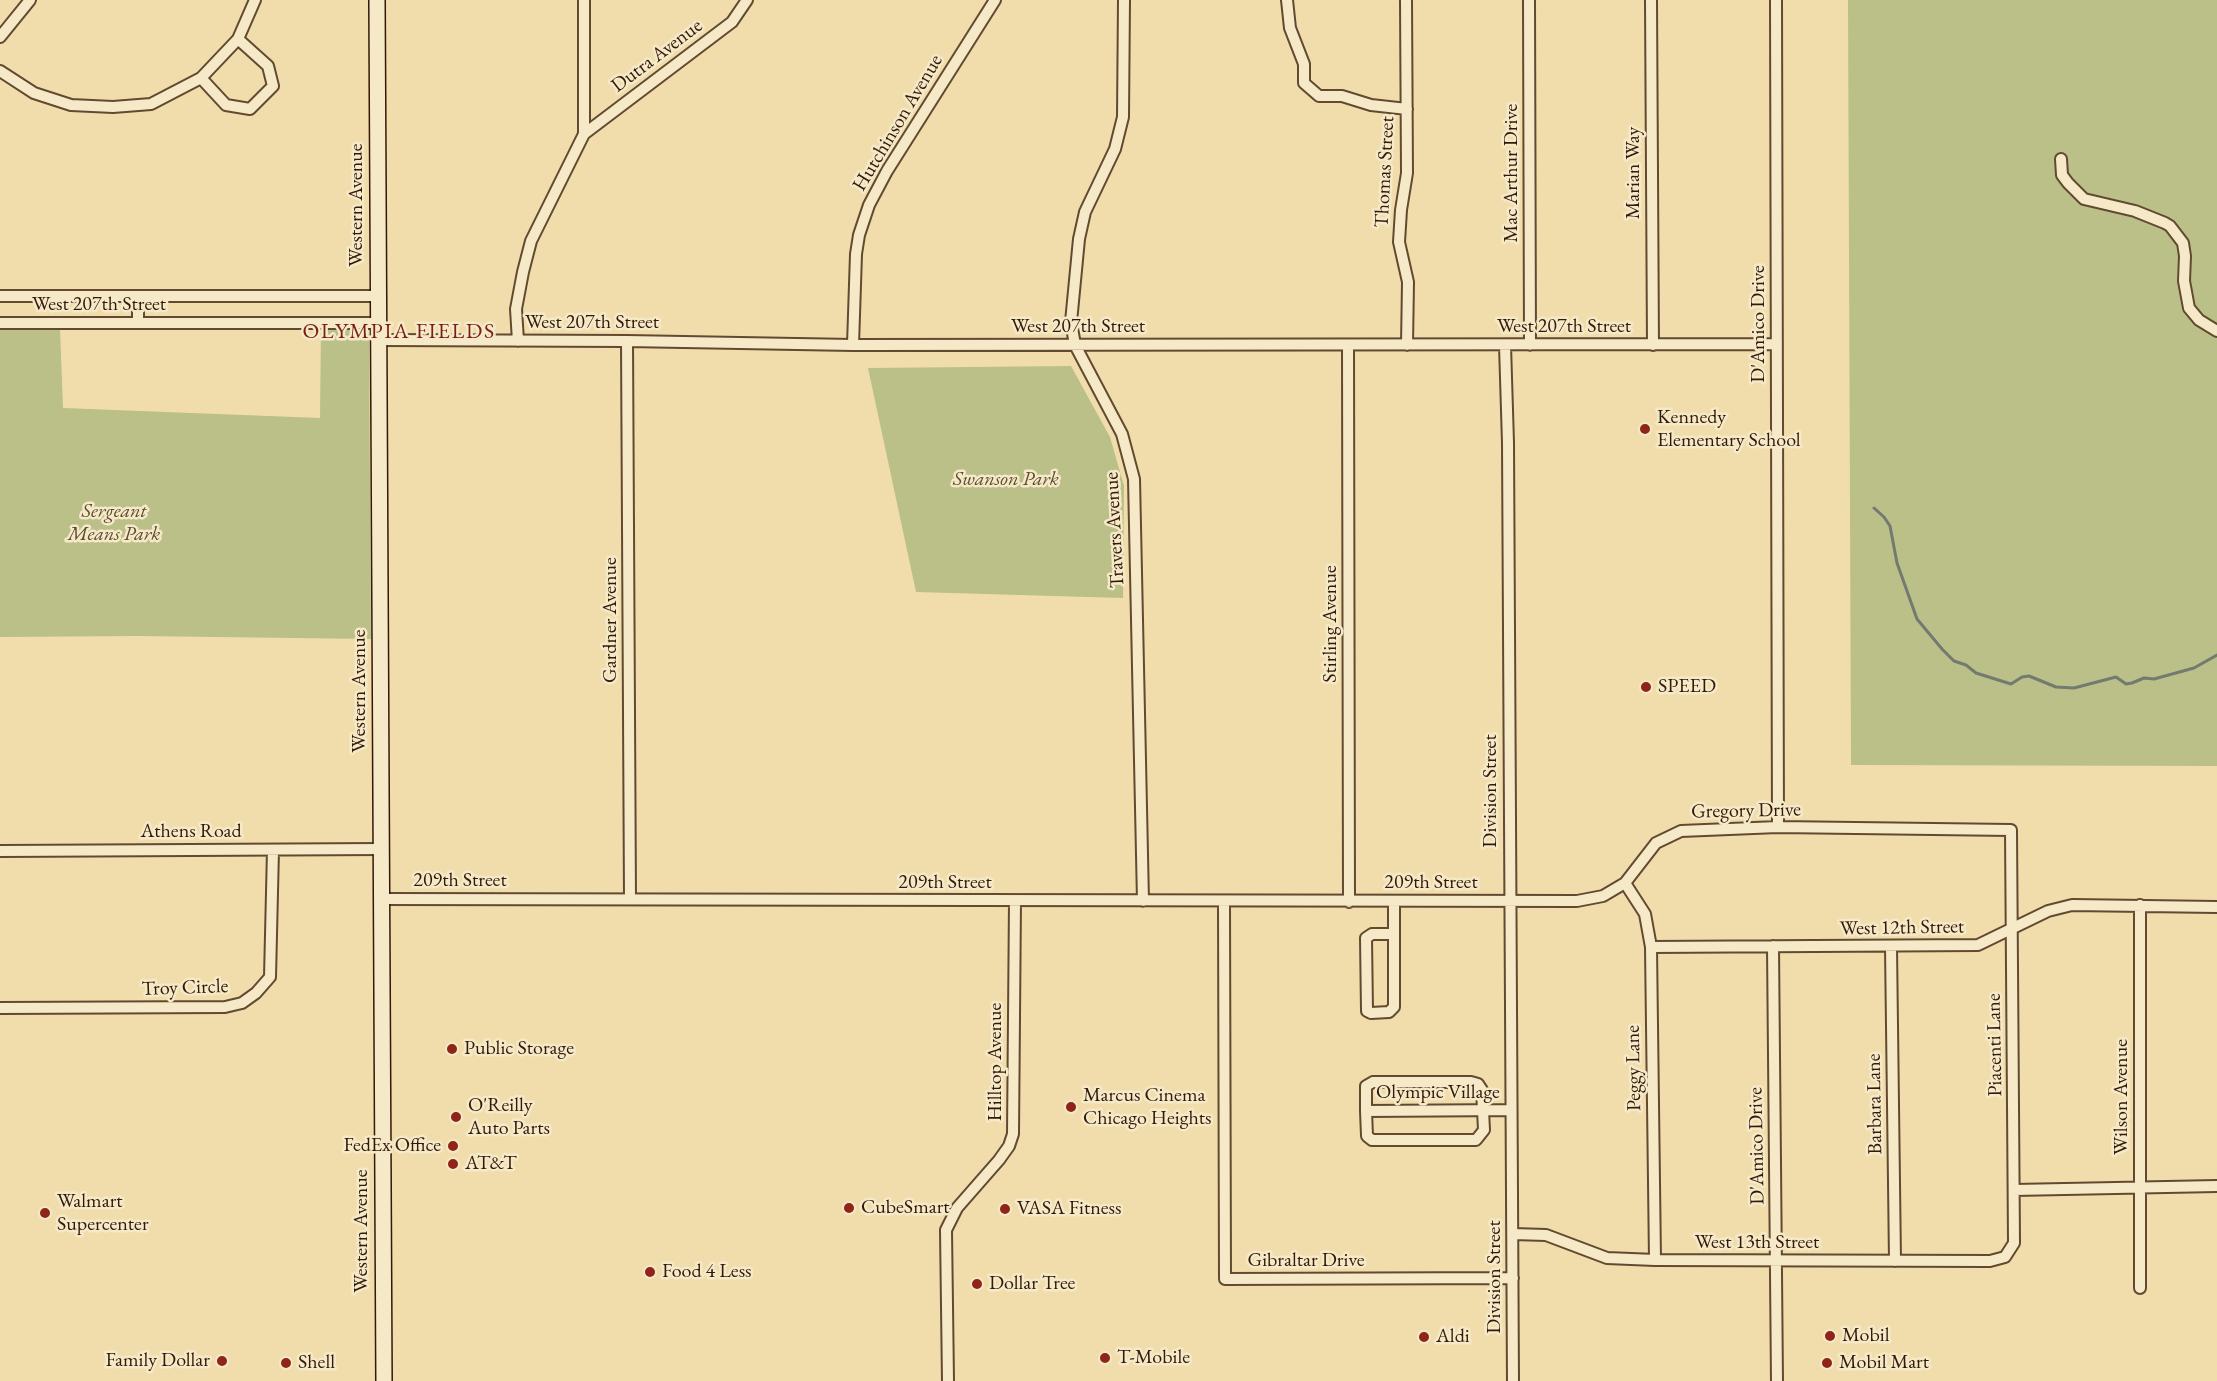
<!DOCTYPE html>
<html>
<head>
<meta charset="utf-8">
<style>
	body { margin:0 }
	canvas { display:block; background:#f0ddab }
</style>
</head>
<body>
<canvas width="2217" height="1381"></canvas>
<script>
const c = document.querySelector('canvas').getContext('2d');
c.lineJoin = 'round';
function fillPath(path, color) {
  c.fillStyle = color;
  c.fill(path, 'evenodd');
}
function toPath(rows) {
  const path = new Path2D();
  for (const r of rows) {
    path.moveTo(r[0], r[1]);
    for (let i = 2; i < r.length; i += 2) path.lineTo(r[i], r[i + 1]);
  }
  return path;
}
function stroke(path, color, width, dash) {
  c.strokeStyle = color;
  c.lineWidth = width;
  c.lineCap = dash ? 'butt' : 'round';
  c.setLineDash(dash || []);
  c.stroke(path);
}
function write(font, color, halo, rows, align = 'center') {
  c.font = font + ' "EB Garamond",serif';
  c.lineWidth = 5;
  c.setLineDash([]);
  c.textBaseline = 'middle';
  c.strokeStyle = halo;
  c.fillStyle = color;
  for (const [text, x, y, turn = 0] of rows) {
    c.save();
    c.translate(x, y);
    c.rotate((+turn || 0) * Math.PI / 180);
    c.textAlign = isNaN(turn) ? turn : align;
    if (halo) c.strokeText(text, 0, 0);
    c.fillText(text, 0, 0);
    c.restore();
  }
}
const green = toPath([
	[1848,0,2217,0,2217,766,1851,765],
	[321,325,358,326,365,329,369,335,371,639,138,636,0,637,0,329,60,328,63,408,320,418],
	[1071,366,1110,437,1124,486,1123,598,916,592,868,368]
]);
const stream = toPath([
	[1874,508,1884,517,1890,526,1897,563,1917,619,1942,649,1954,661,1966,665,1976,673,2011,684,2022,677,2029,676,2056,687,2074,688,2116,677,2126,684,2132,683,2144,678,2154,679,2194,668,2217,655]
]);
const street = toPath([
	[1124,0,1123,117,1115,149,1085,212,1079,239,1071,322,1075,345,1122,434,1134,479,1143,901],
	[1287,0,1290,28,1304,64,1304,83,1319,96,1342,96,1371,105,1407,109],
	[1406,0,1407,173,1401,210,1399,242,1408,282,1407,345],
	[1529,0,1530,345],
	[1651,0,1653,345],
	[1776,0,1778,827],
	[0,37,30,0],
	[0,71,34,93,71,105,113,107,151,104,201,78,238,39,255,0],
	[201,78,226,105,250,109,273,86,268,66,238,39],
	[584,134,732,22,747,0],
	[2061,159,2062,175,2068,183,2084,199,2135,211,2165,223,2170,226,2183,243,2185,256,2184,281,2189,308,2199,320,2217,331],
	[0,296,379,296],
	[138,296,138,323],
	[0,323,379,323],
	[379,340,627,341,853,345,1777,344],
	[518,341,516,309,523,272,531,241,584,134,584,0],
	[627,341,630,899],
	[853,345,856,254,859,235,869,205,887,171,995,0],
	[1505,345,1508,443,1513,1381],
	[1348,346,1349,902],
	[0,851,382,849],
	[1625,883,1645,914,1651,947,1655,1260],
	[382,899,1577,901,1603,896,1625,883,1656,843,1681,831,1778,827,2011,830,2014,1243,2005,1257,1990,1261,1655,1260,1607,1258,1546,1235,1513,1234],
	[1394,901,1394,1007,1389,1012,1371,1013,1367,1011,1366,938,1372,934,1394,934],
	[1224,902,1225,1279,1513,1278],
	[2140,905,2140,1288],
	[1773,946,1777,1381],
	[1651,947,1978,945,2048,911,2072,905,2217,907],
	[1891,947,1895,1261],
	[0,1008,225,1007,242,1003,256,993,270,977,273,850],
	[1373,1082,1471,1082,1478,1084,1482,1090,1484,1130,1476,1140,1372,1140,1367,1136,1366,1111,1366,1086,1373,1082],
	[1366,1111,1511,1110],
	[2014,1190,2217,1186],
	[948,1381,946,1230,957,1208,999,1160,1009,1146,1013,1134,1015,901]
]);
const secondary = toPath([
	[377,0,384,1381]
]);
const markers = [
	[1645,429,6,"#8f2418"],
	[1646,687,6,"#8f2418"],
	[452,1049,6,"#8f2418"],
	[1071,1107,6,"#8f2418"],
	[456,1117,6,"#8f2418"],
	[453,1146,6,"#8f2418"],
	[453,1164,6,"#8f2418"],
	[849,1208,6,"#8f2418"],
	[1005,1209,6,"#8f2418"],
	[45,1213,6,"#8f2418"],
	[650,1272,6,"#8f2418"],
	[977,1284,6,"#8f2418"],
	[1830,1336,6,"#8f2418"],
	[1424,1337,6,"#8f2418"],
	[1105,1358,6,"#8f2418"],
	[222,1361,6,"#8f2418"],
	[286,1363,6,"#8f2418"],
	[1827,1363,6,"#8f2418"]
];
const streetNames = [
	["Dutra Avenue",657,56,-37],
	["Hutchinson Avenue",898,123,-59],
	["Thomas Street",1385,172,-87],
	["Mac Arthur Drive",1512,173,-90],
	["Marian Way",1634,173,-90],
	["Western Avenue",357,205,-90],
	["West 207th Street",99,305],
	["West 207th Street",592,323],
	["D'Amico Drive",1759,324,-90],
	["West 207th Street",1078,327],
	["West 207th Street",1564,327],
	["Travers Avenue",1115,530,-93],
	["Gardner Avenue",611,620,-90],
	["Stirling Avenue",1331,624,-90],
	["Western Avenue",360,691,-90],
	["Division Street",1491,791,-90],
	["Gregory Drive",1746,811,-1],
	["Athens Road",191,832],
	["209th Street",460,881],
	["209th Street",945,883],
	["209th Street",1431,883],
	["West 12th Street",1902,928,-1],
	["Troy Circle",185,988,-2],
	["Piacenti Lane",1995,1045,-91],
	["Hilltop Avenue",996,1062,-90],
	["Peggy Lane",1634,1068,-91],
	["Olympic Village",1438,1093],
	["Wilson Avenue",2122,1097,-90],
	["Barbara Lane",1875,1104,-91],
	["D'Amico Drive",1757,1146,-91],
	["Western Avenue",362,1231,-90],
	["West 13th Street",1757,1243],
	["Gibraltar Drive",1306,1261],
	["Division Street",1495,1277,-90]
];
const poiNames = [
	["Kennedy",1657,418],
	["Elementary School",1657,441],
	["SPEED",1658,687],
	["Public Storage",464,1049],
	["Marcus Cinema",1083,1096],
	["Chicago Heights",1083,1119],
	["O'Reilly",468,1106],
	["Auto Parts",468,1129],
	["FedEx Office",441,1146,"right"],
	["AT&T",465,1164],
	["Walmart",57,1202],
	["Supercenter",57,1225],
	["CubeSmart",861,1208],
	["VASA Fitness",1017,1209],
	["Food 4 Less",662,1272],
	["Dollar Tree",989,1284],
	["Mobil",1842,1336],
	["Aldi",1436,1337],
	["T-Mobile",1117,1358],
	["Family Dollar",210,1361,"right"],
	["Shell",298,1363],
	["Mobil Mart",1839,1363]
];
const parkNames = [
	["Swanson Park",1006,480],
	["Sergeant",114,512],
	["Means Park",114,535]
];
const quarterNames = [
	["OLYMPIA FIELDS",399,332]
];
fillPath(green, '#bbc088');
stroke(stream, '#737a6f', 3);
stroke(street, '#624a31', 14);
stroke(secondary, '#321908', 18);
stroke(street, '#f5e9c8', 10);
stroke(secondary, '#f5e9c8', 15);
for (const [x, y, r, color] of markers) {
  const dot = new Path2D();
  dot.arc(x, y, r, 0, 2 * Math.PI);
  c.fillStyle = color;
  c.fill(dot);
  stroke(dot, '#f5e9c8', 2);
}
write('20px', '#321908', '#f5e9c8', streetNames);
write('20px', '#321908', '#f5e9c8', poiNames, 'left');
write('italic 20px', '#5b4b2e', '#f5e9c8', parkNames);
c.letterSpacing = '1.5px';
write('22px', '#7a1f14', '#f5e9c8', quarterNames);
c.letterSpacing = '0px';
</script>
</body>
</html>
